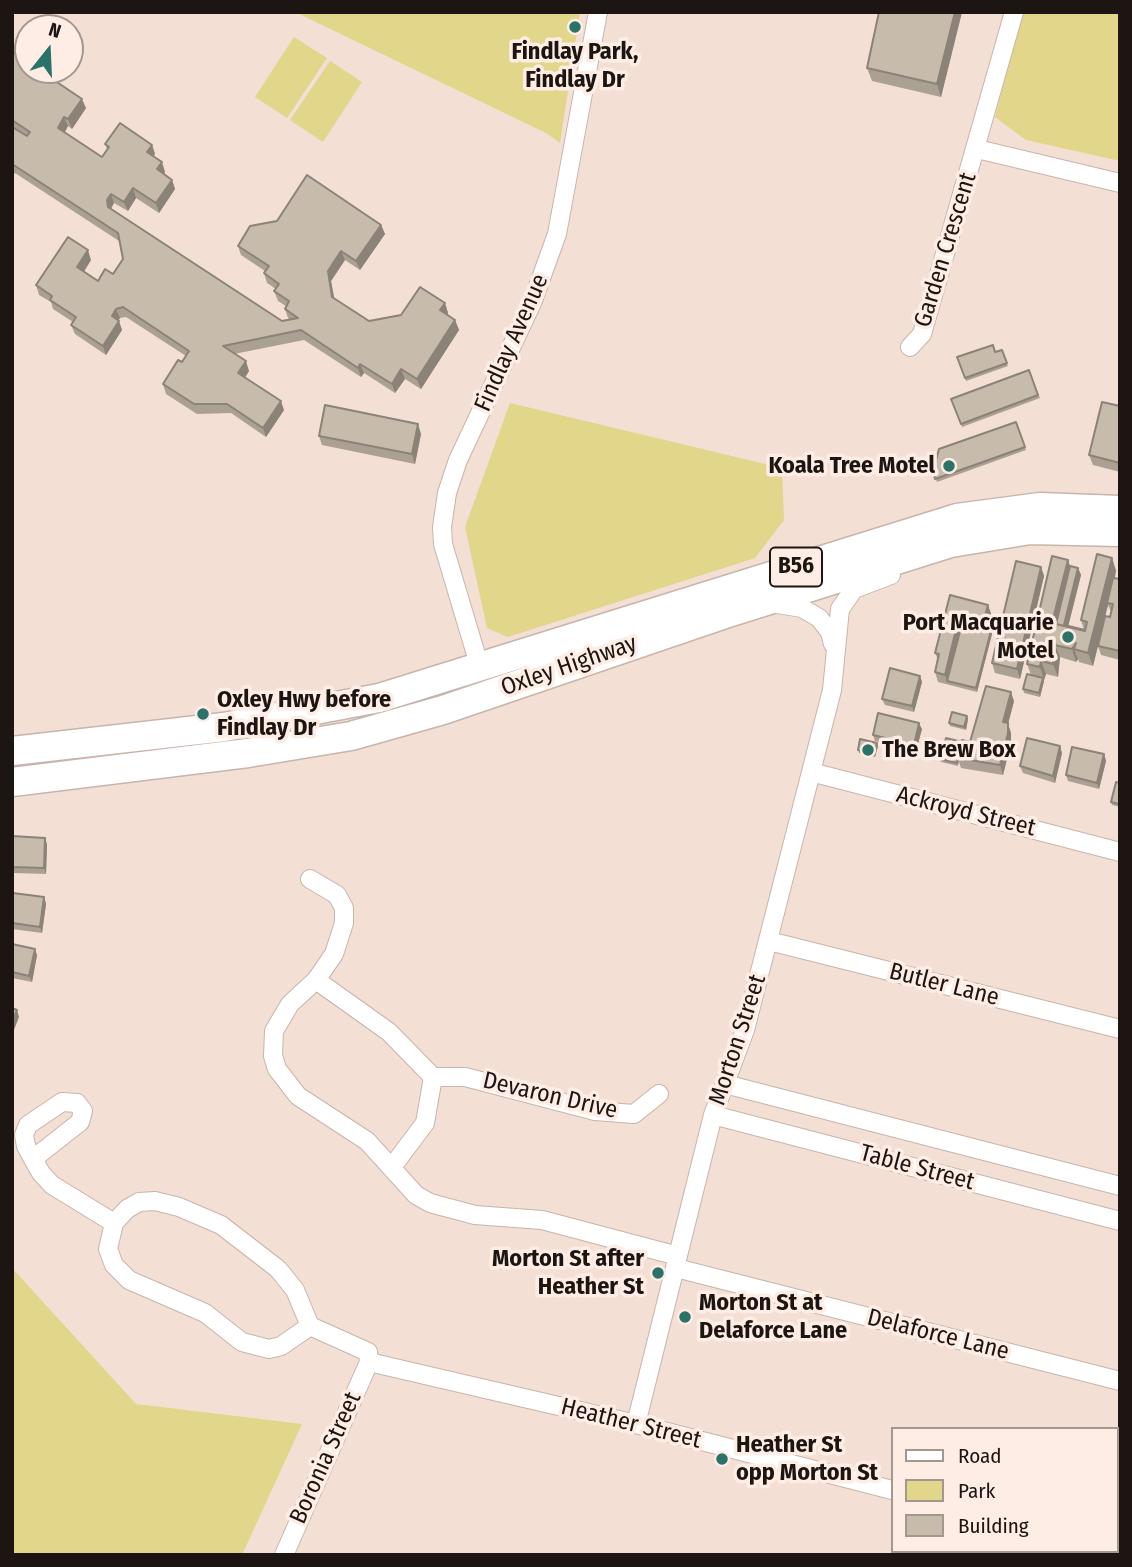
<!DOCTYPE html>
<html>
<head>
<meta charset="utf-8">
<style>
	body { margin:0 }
	#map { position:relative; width:1132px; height:1567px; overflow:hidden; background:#f4dfd5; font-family:"Fira Sans Condensed",sans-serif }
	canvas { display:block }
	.frame { position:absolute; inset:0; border:14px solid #1c1511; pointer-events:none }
	.legend { position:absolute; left:891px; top:1427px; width:228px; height:126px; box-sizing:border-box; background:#feede5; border:2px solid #a49790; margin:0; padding:9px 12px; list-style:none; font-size:21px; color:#1c1511 }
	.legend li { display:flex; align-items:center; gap:14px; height:35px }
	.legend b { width:35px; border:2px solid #a49790 }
	.north { position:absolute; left:14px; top:14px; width:70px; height:70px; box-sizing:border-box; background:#feede5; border:2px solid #a49790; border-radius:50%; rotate:18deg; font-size:19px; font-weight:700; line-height:28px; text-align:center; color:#1c1511 }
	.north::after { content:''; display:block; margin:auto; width:24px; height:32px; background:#2b7269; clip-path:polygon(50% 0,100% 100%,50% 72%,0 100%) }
</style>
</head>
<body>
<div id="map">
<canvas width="1132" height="1567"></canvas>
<div class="frame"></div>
<ul class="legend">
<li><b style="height:9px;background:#fff"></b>Road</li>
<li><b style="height:19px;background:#e1d68a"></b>Park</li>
<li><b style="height:19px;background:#c7bbab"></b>Building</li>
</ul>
<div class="north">N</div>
</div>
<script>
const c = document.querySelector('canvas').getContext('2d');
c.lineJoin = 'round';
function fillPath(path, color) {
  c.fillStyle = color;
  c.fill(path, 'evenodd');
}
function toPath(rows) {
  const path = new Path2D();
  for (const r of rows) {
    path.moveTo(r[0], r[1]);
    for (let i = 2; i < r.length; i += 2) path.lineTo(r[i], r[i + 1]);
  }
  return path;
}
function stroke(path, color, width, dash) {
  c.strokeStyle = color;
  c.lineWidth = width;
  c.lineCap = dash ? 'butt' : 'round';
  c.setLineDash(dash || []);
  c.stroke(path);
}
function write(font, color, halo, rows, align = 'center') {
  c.font = font + ' "Fira Sans Condensed",sans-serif';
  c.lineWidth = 7;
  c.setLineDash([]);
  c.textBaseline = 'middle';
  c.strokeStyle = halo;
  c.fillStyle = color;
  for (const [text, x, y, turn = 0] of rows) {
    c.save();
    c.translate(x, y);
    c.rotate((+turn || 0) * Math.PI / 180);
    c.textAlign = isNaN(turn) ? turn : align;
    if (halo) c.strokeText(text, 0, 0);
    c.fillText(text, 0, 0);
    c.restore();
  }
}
const green = toPath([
	[295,12,580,12,560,143,546,133],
	[1022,12,1120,12,1120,161,1026,140,995,117],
	[294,37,327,58,287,118,255,97],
	[330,61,362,82,323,142,290,120],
	[510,403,782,468,784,520,755,558,508,637,487,628,465,527],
	[12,1268,136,1404,302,1424,242,1555,12,1555]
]);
const minor = toPath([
	[977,149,1120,183],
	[910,347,922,334,1014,12],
	[772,603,802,608,819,618,830,632,833,644],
	[480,668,443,544,442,527,447,493,458,460,532,303,557,234,598,12],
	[811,772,1120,852],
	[310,879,337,895,344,908,344,923,334,954,316,980,290,1004,274,1031,273,1056,277,1069,298,1096,367,1141,416,1195,430,1203,475,1215,542,1220,678,1256],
	[769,941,1120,1029],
	[316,980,389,1032,433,1077,425,1123,392,1167],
	[433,1077,465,1077,595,1111,634,1114,659,1094],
	[725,1084,1120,1186],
	[713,1115,1120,1221],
	[33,1159,80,1122,83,1111,77,1103,62,1102,28,1125,24,1135,26,1146,33,1159,41,1173,52,1185,114,1223],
	[676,1268,1120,1381],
	[369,1362,636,1424,892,1490],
	[636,1424,713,1115,745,1030,832,690,840,609,854,589,891,575],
	[1116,1547,1120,1548],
	[284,1555,369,1362,368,1352,310,1326,295,1290,278,1269,221,1225,179,1207,155,1201,139,1202,127,1209,114,1223,108,1249,114,1265,129,1280,205,1313,242,1342,269,1349,281,1346,310,1326]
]);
const primary = toPath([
	[12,751,224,727,379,698,957,518,1040,507,1120,510],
	[12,782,248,753,351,736,443,710,725,614,951,543,1030,530,1120,532]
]);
const wall = toPath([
	[962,12,941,97,872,81,867,68],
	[12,52,86,108,72,129,68,126,65,132,102,157,107,149,105,144,152,145,155,154,153,156,165,172,164,174,172,180,175,189,159,213,136,198,128,211,114,203,111,209,282,321,290,320,288,318,285,309,286,306,278,301,274,291,276,289,267,283,264,273,265,271,241,255,238,246,381,225,385,234,360,270,345,260,331,281,334,299,369,321,401,315,445,303,448,313,447,315,455,320,459,330,421,389,405,379,395,393,364,373,361,377,304,340,234,354,249,371,245,378,284,410,266,437,231,413,197,414,166,394,163,384,186,356,126,317,120,318,118,320,122,330,106,355,75,334,71,325,73,322,53,309,51,302,39,295,36,285,91,260,84,272,98,281,113,274,123,259,119,241,15,173,12,177],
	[1002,350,1008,366,966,381,957,357,995,352],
	[1029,370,1040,398,962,427,951,399],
	[1120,406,1120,472,1093,465,1089,455],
	[1016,422,1026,450,937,482,933,471],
	[421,434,415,464,322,445,319,436],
	[1112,558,1116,571,1115,578,1120,579,1120,660,1101,655,1098,646,1093,666,1079,662,1078,659,1076,662,1060,657,1058,677,1046,674,1044,680,1043,679,1044,681,1040,697,1024,693,1023,689,1031,675,1027,664,1068,560,1070,566,1078,568,1081,575,1068,626,1084,630,1081,620],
	[1108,605,1111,612,1110,617,1105,616],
	[1041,567,1044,576,1020,679,995,673,992,663],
	[950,595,988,605,991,614,988,626,993,630,977,692,938,682,935,672,938,660,935,653],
	[920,676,922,682,914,712,885,705,882,699],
	[1014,701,1008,724,1011,733,1011,743,1003,775,961,768,959,762,958,766,941,762,940,759,962,742,970,742],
	[968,719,966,730,950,726,949,723],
	[922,729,916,751,875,741,873,735],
	[878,746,875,757,859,753,858,750],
	[1062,753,1055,783,1023,773,1020,766],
	[1104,754,1106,761,1099,789,1068,781,1066,775],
	[1120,783,1120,807,1112,805,1111,802],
	[12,836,47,844,46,874,12,873],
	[44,897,46,904,42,933,12,929,12,899],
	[12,944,37,955,32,982,12,978]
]);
const shadedWall = toPath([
	[955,12,962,12,941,97,937,84],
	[82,99,86,108,72,129,68,119],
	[64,117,68,126,62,137,58,128],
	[152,145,155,154,150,161,147,152],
	[162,162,165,172,160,179,157,169],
	[172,180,175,189,159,213,156,203],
	[133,188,136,198,128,211,124,202],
	[111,194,114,203,110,210,112,217,107,200],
	[381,225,385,234,360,270,356,261],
	[88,250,91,260,80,277,77,267],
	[341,251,345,260,331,281,336,307,332,297,328,271],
	[445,303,448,313,443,320,440,310],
	[116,309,120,318,115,326,112,316],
	[455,320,459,330,421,389,417,379],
	[119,321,122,330,106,355,103,346],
	[246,361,249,371,241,383,238,373],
	[360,364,364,373,361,377,358,368],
	[401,369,405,379,395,393,392,384],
	[281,401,284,410,266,437,263,428],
	[418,424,421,434,415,464,412,454],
	[1112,558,1116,571,1108,603,1107,603,1108,605,1093,666,1088,653],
	[1068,560,1072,573,1058,630,1052,623],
	[1041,567,1044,576,1020,679,1017,669],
	[1078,568,1081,575,1067,631,1064,625],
	[988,605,991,614,988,629,984,619],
	[960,613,964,623,947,681,945,675],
	[992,627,993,630,977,692,976,688],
	[1076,643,1074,649,1078,659,1076,662,1072,649],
	[1055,645,1060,657,1058,677,1053,664],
	[1041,661,1046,674,1044,680,1040,667],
	[920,676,922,682,914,712,912,706],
	[1043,678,1044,681,1040,697,1039,693],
	[1011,692,1014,701,1008,724,1011,733,1011,743,1003,775,1000,765,1003,722],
	[967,716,968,719,966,730,964,727],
	[919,723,922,729,916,751,914,745],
	[877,743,878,746,875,757,874,754],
	[1060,746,1062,753,1055,783,1053,776],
	[1104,754,1106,761,1099,789,1097,783],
	[45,838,47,844,46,874,44,868],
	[44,897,46,904,42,933,40,927],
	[35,949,37,955,32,982,29,976],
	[17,1010,19,1017,12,1035,12,1022]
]);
const building = toPath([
	[879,12,955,12,937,84,867,68,879,12],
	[12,52,28,63,28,70,39,70,82,99,68,119,64,117,58,128,102,157,109,147,105,144,120,123,152,145,147,152,162,162,157,169,172,180,156,203,133,188,124,202,111,194,107,200,108,207,282,321,298,318,285,309,289,301,274,291,279,284,264,273,269,266,238,246,250,226,277,221,307,175,381,225,356,261,341,251,328,271,332,297,369,321,401,315,420,287,445,303,440,310,455,320,417,379,401,369,392,384,360,364,358,368,301,330,223,346,246,361,238,373,281,401,263,428,227,404,194,404,163,384,178,360,182,362,189,351,123,307,116,309,112,316,119,321,103,346,71,325,76,317,50,300,52,296,36,285,68,237,88,250,77,267,98,281,105,269,113,274,123,259,118,233,12,164,12,127,27,136,30,132,12,120,12,52],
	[993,345,995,352,1002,350,1007,363,965,378,957,357,993,345],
	[1029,370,1038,395,961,424,951,399,1029,370],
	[1102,402,1120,406,1120,463,1089,455,1102,402],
	[325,405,418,424,412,454,319,436,325,405],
	[1016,422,1025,447,935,479,933,471,939,449,1016,422],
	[1097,554,1112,558,1088,653,1074,649,1076,643,1072,649,1055,645,1053,664,1041,661,1040,667,1027,664,1052,556,1068,560,1052,623,1085,631,1087,622,1081,620,1097,554],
	[1016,561,1041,567,1017,669,992,663,1016,561],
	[1070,566,1078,568,1064,625,1085,630,1085,631,1056,624,1070,566],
	[1113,578,1120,579,1120,651,1098,646,1105,616,1110,617,1113,604,1107,603,1113,578],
	[950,595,988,605,984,619,960,613,945,675,935,672,939,654,935,653,950,595],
	[963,620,992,627,976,688,947,681,963,620],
	[890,668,920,676,912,706,882,699,890,668],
	[1027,674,1043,678,1039,693,1023,689,1027,674],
	[986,686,1011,692,1003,722,1008,723,1008,733,1000,765,958,758,962,740,970,742,986,686],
	[952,712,967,716,964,727,949,723,952,712],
	[878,713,919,723,914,745,873,735,878,713],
	[946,738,962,742,957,763,940,759,946,738],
	[1027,738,1060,746,1053,776,1020,766,1027,738],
	[860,739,877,743,874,754,858,750,860,739],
	[1072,747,1104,754,1097,783,1066,775,1072,747],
	[1116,782,1120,783,1119,804,1111,802,1116,782],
	[12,836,45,838,44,868,12,867,12,836],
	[13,893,44,897,40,927,12,923,13,893],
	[12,944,35,949,29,976,12,972,12,944],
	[12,1008,17,1010,12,1022,12,1008]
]);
const markers = [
	[575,27,7,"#2b7269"],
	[949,466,7,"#2b7269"],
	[1068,637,7,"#2b7269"],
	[203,714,7,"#2b7269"],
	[868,750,7,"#2b7269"],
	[658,1273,7,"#2b7269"],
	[685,1317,7,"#2b7269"],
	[722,1459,7,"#2b7269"]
];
const shields = [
	[796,567,52]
];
const shieldNames = [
	["B56",796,567]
];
const poiNames = [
	["Findlay Park,",575,52,"center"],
	["Findlay Dr",575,80,"center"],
	["Koala Tree Motel",935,466,"right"],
	["Port Macquarie",1054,623,"right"],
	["Motel",1054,651,"right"],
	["Oxley Hwy before",217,700],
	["Findlay Dr",217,728],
	["The Brew Box",882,750],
	["Morton St after",644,1259,"right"],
	["Heather St",644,1287,"right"],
	["Morton St at",699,1303],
	["Delaforce Lane",699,1331],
	["Heather St",736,1445],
	["opp Morton St",736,1473]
];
const streetNames = [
	["Garden Crescent",946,250,-73],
	["Findlay Avenue",512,343,-66],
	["Oxley Highway",569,666,-19],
	["Ackroyd Street",966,812,14],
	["Butler Lane",944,985,14],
	["Morton Street",738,1040,-72],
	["Devaron Drive",550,1096,13],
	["Table Street",917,1168,15],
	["Delaforce Lane",938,1335,14],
	["Heather Street",631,1424,14],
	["Boronia Street",326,1458,-66]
];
fillPath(green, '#e1d68a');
stroke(minor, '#c8b4ab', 20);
stroke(primary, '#c8b4ab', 31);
stroke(minor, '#fff', 18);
stroke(primary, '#fff', 28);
fillPath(wall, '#aba193');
fillPath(shadedWall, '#8b8378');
fillPath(building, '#c7bbab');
stroke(building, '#8b8378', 2);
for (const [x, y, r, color] of markers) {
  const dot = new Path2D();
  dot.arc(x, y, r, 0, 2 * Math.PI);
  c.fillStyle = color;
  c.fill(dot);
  stroke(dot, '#feede5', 2.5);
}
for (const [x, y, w] of shields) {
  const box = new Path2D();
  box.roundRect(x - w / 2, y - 19.5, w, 39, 5);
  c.fillStyle = '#feede5';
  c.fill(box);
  stroke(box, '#1c1511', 2);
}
write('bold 23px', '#1c1511', null, shieldNames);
write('bold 24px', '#1c1511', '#feede5', poiNames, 'left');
write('24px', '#1c1511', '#feede5', streetNames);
</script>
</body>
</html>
